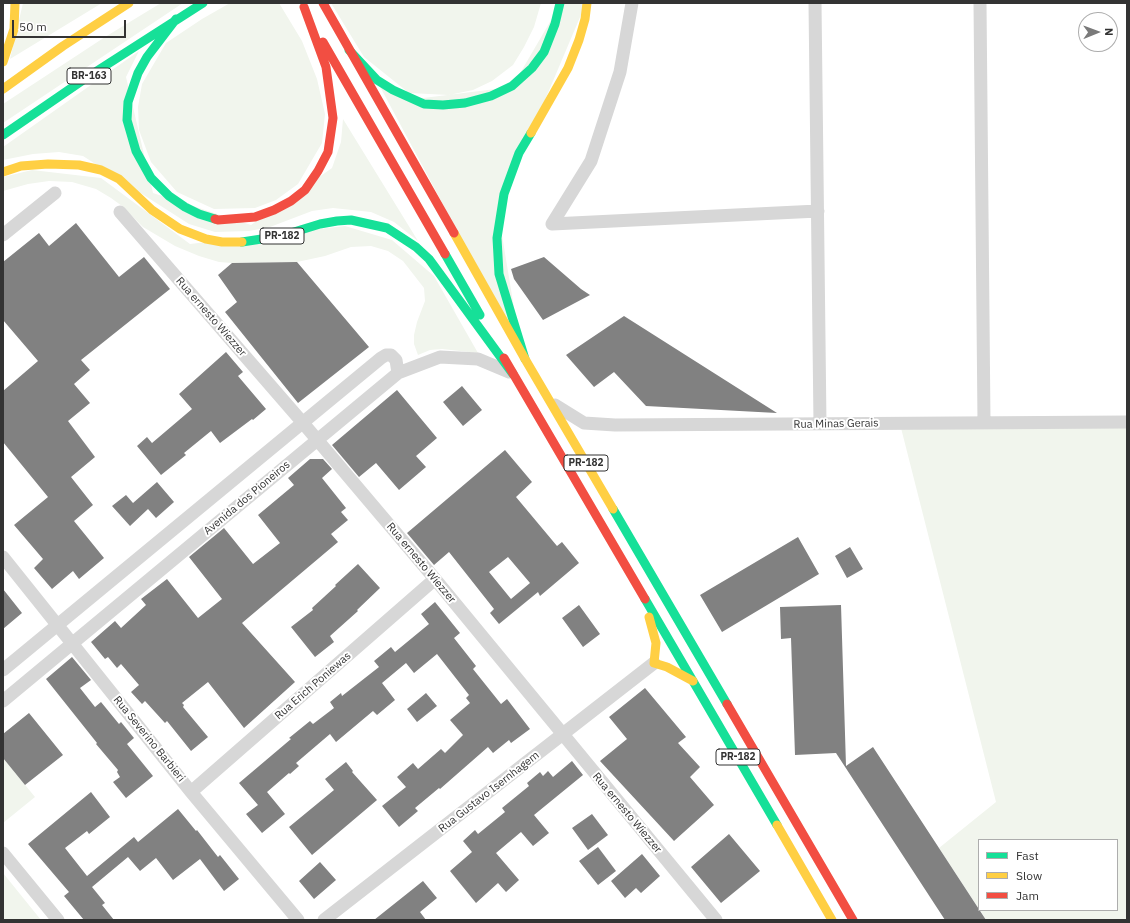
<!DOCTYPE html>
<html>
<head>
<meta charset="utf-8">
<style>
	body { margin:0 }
	#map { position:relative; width:1130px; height:923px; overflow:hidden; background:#fff; font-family:"IBM Plex Sans",sans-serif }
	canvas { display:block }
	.frame { position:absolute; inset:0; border:4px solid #333; pointer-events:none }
	.legend { position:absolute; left:978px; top:839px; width:140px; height:72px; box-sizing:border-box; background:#fff; border:1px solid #adadad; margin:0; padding:5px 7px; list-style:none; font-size:12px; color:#333 }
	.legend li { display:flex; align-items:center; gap:8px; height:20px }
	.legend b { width:20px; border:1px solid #adadad }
	.north { position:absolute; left:1078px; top:12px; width:40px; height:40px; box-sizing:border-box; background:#fff; border:1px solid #adadad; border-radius:50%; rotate:89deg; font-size:11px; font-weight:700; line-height:16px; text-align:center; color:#333 }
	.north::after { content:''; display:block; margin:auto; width:14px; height:18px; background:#7a7a7a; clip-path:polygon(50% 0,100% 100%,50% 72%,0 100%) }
	.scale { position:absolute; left:12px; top:20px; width:114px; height:18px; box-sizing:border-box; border:2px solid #333; border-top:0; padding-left:5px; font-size:12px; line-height:14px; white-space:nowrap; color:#333; -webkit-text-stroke:3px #fff; paint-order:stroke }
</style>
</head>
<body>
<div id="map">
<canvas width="1130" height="923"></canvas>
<div class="frame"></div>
<ul class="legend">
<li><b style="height:5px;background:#16e098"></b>Fast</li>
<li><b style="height:5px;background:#ffcf43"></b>Slow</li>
<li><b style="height:5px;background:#f24e42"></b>Jam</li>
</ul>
<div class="north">N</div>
<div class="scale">50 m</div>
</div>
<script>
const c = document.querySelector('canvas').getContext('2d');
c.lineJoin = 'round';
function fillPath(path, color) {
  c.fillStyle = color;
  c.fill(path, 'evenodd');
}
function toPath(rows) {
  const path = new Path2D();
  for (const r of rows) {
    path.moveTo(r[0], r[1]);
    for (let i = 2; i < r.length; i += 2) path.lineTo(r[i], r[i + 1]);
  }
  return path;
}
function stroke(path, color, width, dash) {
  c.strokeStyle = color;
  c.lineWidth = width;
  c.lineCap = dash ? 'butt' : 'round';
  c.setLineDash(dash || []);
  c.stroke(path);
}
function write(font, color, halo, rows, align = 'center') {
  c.font = font + ' "IBM Plex Sans",sans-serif';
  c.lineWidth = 4;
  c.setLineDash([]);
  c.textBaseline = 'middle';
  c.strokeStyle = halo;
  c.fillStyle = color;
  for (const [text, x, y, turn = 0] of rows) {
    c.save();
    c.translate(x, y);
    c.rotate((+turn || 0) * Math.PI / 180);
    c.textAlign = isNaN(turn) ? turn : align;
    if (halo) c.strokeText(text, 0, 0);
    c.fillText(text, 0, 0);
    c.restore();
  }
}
const green = toPath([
	[23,3,102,3,10,59],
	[161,3,183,3,3,123,3,104,105,37],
	[230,3,279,3,302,41,317,79,325,114,322,143,298,184,276,200,255,208,214,209,177,192,151,162,139,130,138,107,142,84,166,43,202,19],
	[331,3,541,3,534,27,524,47,513,65,492,81,473,90,449,95,409,93,364,57],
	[561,3,586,3,498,211,521,350,377,81,407,100,512,87],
	[139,51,126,77,153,193,251,225,332,168,341,142,343,119,418,241,394,222,371,212,333,208,312,211,270,227,249,231,215,232,189,224,83,156,59,152,33,154,3,160,3,147],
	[32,170,101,178,190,244,345,226,392,240,434,276,478,353,442,349,430,350,418,355,414,344,414,335,417,322,425,301,424,288,403,261,388,251,371,246,351,247,325,256,297,262,232,263,219,262,199,256,175,246,143,227,122,206,111,198,96,189,72,182,49,181,28,184,3,191,3,177],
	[900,424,1127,425,1127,920,986,920,980,910,1117,910,1117,840,979,840,979,909,939,848,996,802],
	[3,758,35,797,3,823],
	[3,873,41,920,3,920]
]);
const building = toPath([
	[76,223,119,277,144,257,170,289,81,360,90,370,74,384,90,403,68,421,95,457,71,477,93,505,74,521,104,558,79,579,73,571,52,589,34,568,43,559,14,525,48,497,3,442,3,391,38,361,3,320,3,262,39,233,49,246],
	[544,257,581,289,590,295,543,320,514,279,511,269],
	[297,262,369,347,298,403,225,312,237,302,218,275,232,263],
	[624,316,777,413,646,406,614,372,594,387,566,355],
	[226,352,243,372,238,376,266,409,253,420,252,419,220,443,211,431,184,453,186,455,161,475,137,446,147,437,152,443,192,409,179,394],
	[462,386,482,410,463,426,443,402],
	[397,390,437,438,416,456,426,467,399,490,376,463,359,477,332,445],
	[505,450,532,482,516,497,557,546,562,542,579,563,540,596,538,592,499,624,490,613,494,609,449,552,434,565,407,533],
	[508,557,530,583,511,599,489,572],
	[310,459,323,459,332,469,322,478,346,508,341,512,348,520,331,534,338,542,242,623,295,682,244,728,208,682,182,703,184,705,183,707,208,737,191,751,167,721,165,723,145,701,142,704,131,692,139,685,121,664,117,668,108,657,105,659,91,642,115,621,121,628,146,605,141,599,167,579,198,618,222,599,189,557,224,528,253,564,280,543,258,515,294,485,288,478],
	[157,482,174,502,156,518,148,509,130,526,112,506,126,495,133,503],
	[798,537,819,574,722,632,700,595],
	[850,547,863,569,847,578,835,556],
	[358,564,380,588,357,610,358,611,330,636,334,642,315,657,291,627,313,610,312,608,336,586,335,585],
	[3,589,22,613,3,629],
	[435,602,460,633,454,638,476,666,473,669,501,704,507,699,530,729,511,743,509,740,493,753,488,747,440,789,439,788,415,808,418,811,399,827,382,806,406,787,397,777,413,763,418,769,441,749,445,753,463,735,450,720,470,703,466,698,469,695,437,654,414,673,406,663,382,683,395,700,377,715,373,711,336,742,330,734,296,763,299,766,290,774,289,773,267,792,285,814,262,833,246,814,258,805,239,783,291,739,289,738,310,721,313,724,334,708,330,702,341,693,342,696,379,667,374,661,391,647,395,652,429,624,421,614],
	[579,605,600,634,583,647,562,618],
	[841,605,846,766,873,747,986,920,945,920,836,753,795,755,791,638,781,639,780,607],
	[72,657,91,680,80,688,95,707,101,702,119,724,121,722,134,738,127,744,153,776,126,798,113,782,120,777,117,772,118,770,96,744,97,743,46,679],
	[645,688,686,737,678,743,700,767,690,777,714,805,674,841,600,761,627,739,609,717],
	[426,693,437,706,417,722,407,709],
	[29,713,63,755,25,785,3,758,3,734],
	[572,761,583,775,534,815,549,833,533,846,521,832,496,853,519,880,506,892,498,883,476,903,450,871,472,852,463,841,475,830,478,834,505,812,502,808,529,786,527,783,540,772,543,776,548,771,553,777],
	[346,762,353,771,352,772,377,800,312,855,289,827,334,790,325,779],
	[91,792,110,817,89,834,87,831,65,848,87,876,134,837,138,842,178,809,196,831,197,830,218,857,220,855,239,879,224,891,200,859,173,880,156,858,140,871,128,857,92,887,105,903,102,905,114,920,84,920,64,896,69,892,28,844],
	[592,814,608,835,588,850,572,828],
	[729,834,760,871,721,903,691,867],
	[598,847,616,871,598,885,579,861],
	[642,854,660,876,641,893,636,888,625,898,611,881],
	[320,862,336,880,314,899,299,881],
	[423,881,437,898,420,912,426,920,374,920]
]);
const street = toPath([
	[632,3,620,72,591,161,552,224,818,211],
	[815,3,820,424],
	[980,3,984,422],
	[120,212,303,423,435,579,716,920],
	[3,235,55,193],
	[555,405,584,423,615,425,1127,422],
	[3,557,191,792,298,920],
	[3,670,381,358,386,355,391,355,396,360,398,373],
	[3,701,398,373,440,357,478,359,509,372],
	[191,792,435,579],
	[3,853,58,920],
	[324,920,654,663]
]);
const fast = toPath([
	[176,19,147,57,138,73,128,102,127,120,136,151,151,178,169,196,185,207,199,214,215,219],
	[349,50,377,80,393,90,424,104,443,105,465,103,491,96,512,86,532,68,544,52,555,24,560,3],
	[3,135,86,78,203,3],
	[242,242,281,236,320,224,337,221,351,220,387,228,416,247,429,259,513,374],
	[445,254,480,315],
	[525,359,499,274,497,238,504,194,519,153,531,133],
	[613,509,727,704],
	[645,599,777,825]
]);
const slow = toPath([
	[3,62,14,29,15,3],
	[3,89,63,46,129,3],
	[531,133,568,68,579,40,585,19,587,3],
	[3,172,21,166,48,164,79,165,101,170,119,179,152,210,180,229,206,239,222,242,242,242],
	[454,233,525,359,613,509],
	[649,617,656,643,654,663,667,667,693,681],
	[777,825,832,920]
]);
const jam = toPath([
	[323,3,454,233],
	[323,42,445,254],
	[215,219,218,220,255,217,274,210,291,201,305,190,318,171,328,152,333,118,326,67,304,7],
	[504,358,645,599],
	[727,704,853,920]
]);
const shields = [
	[89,76,44],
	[282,236,44],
	[586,463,44],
	[738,757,44]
];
const shieldNames = [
	["BR-163",89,76],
	["PR-182",282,236],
	["PR-182",586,463],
	["PR-182",738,757]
];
const streetNames = [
	["Rua ernesto Wiezzer",211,317,49],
	["Rua Minas Gerais",836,424,-1],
	["Avenida dos Pioneiros",247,498,-40],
	["Rua ernesto Wiezzer",421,563,50],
	["Rua Erich Poniewas",313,686,-41],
	["Rua Severino Barbieri",149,739,51],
	["Rua Gustavo Isernhagem",489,792,-38],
	["Rua ernesto Wiezzer",627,813,50]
];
fillPath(green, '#f1f5ed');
fillPath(building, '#818181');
stroke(street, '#d7d7d7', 13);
stroke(fast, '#16e098', 9);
stroke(slow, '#ffcf43', 9);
stroke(jam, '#f24e42', 9);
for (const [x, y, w] of shields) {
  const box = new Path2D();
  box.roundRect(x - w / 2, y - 8, w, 16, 3);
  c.fillStyle = '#fff';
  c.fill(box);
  stroke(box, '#333', 1);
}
write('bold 10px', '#333', null, shieldNames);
write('11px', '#333', '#fff', streetNames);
</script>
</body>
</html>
